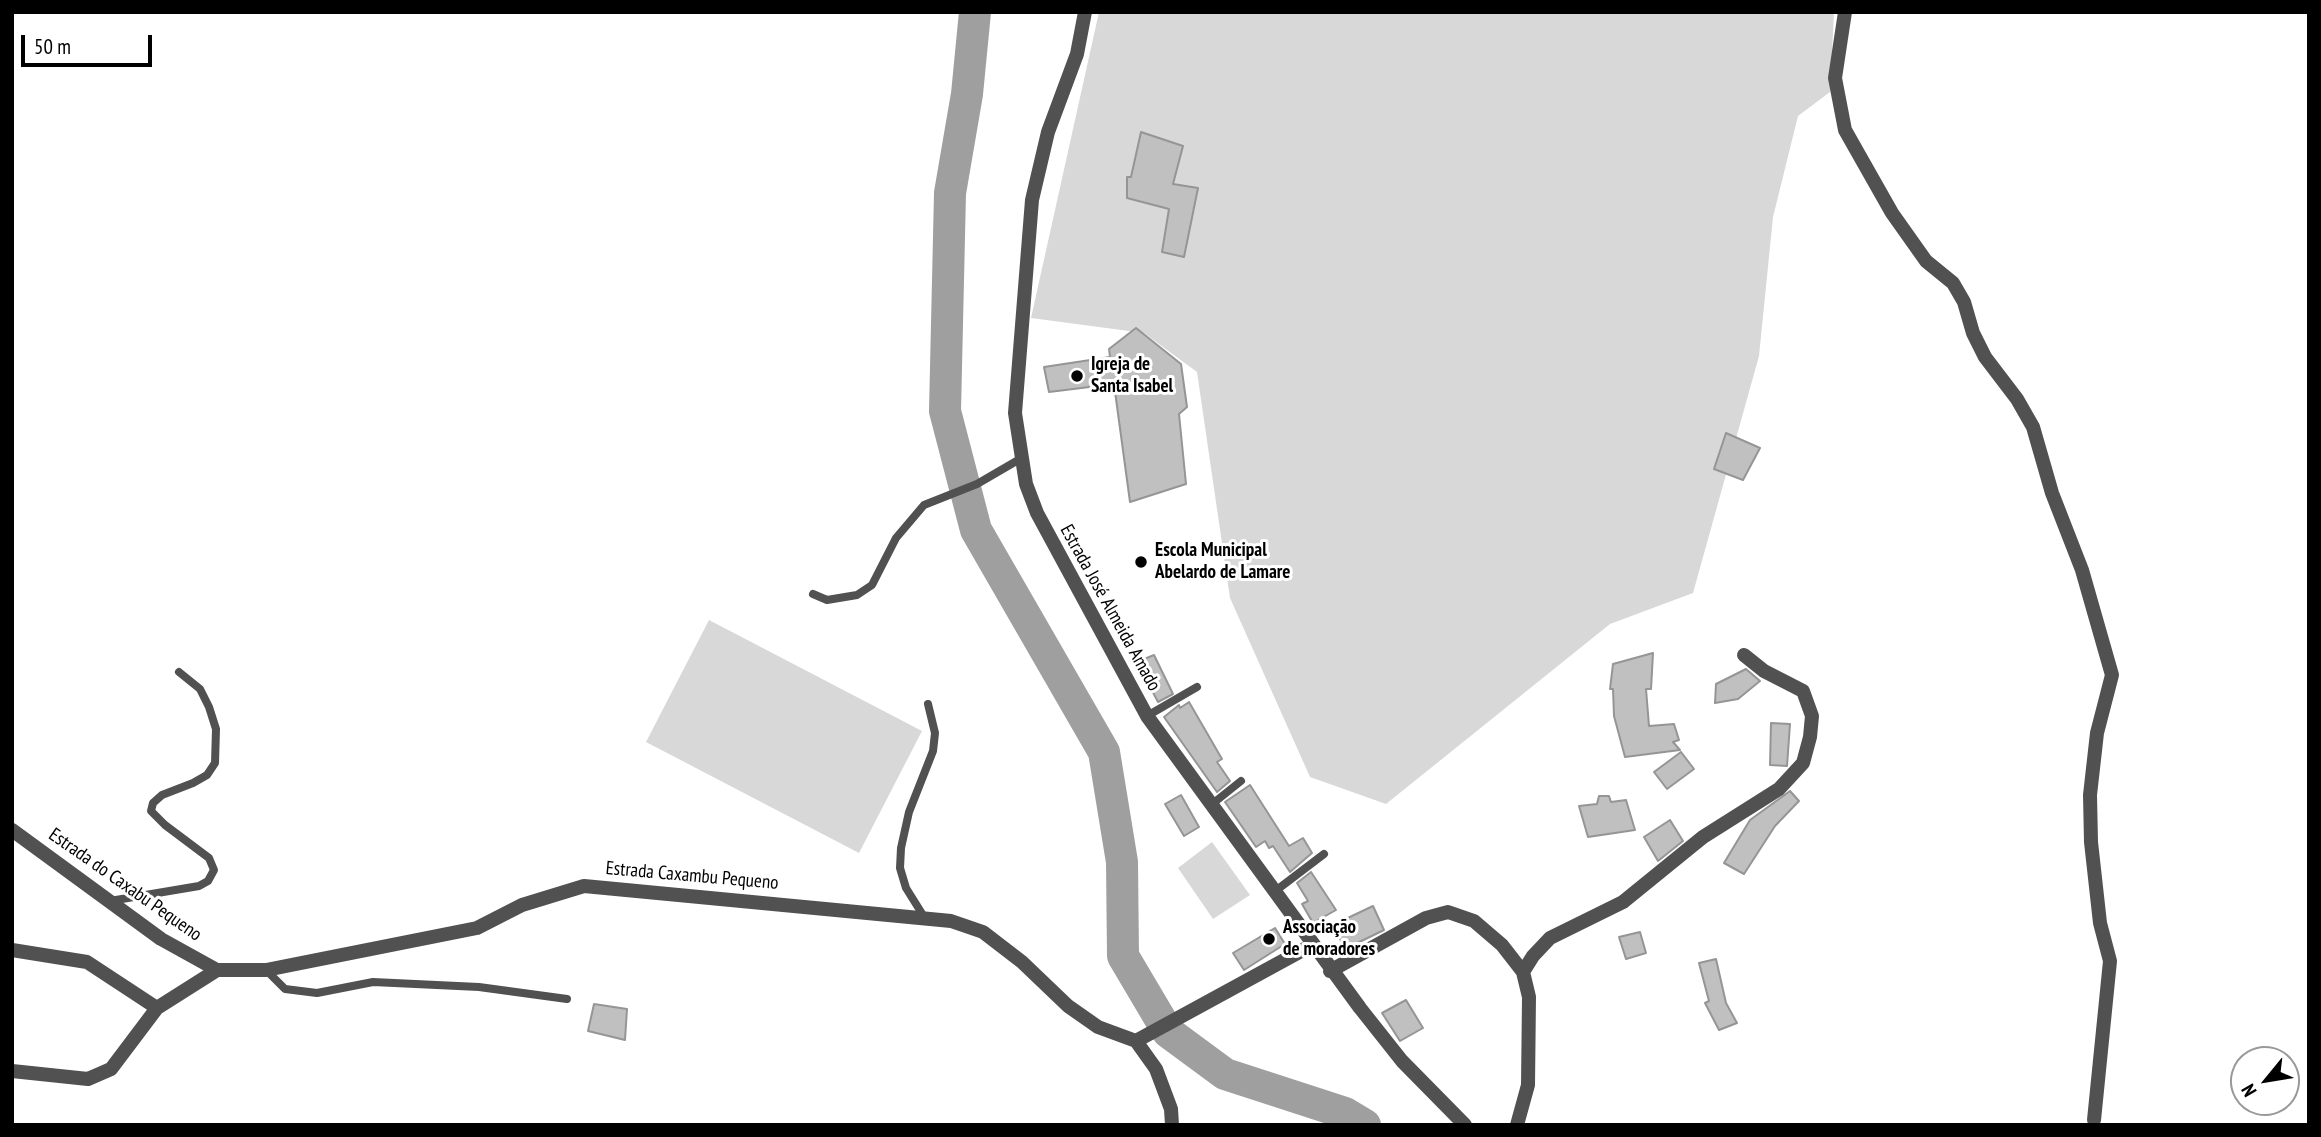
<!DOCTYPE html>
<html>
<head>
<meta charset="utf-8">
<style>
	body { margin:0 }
	#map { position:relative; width:2321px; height:1137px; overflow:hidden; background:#fff; font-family:"PT Sans Narrow",sans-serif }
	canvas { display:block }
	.frame { position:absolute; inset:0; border:14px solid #000; pointer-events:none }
	.north { position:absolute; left:2230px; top:1046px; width:70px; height:70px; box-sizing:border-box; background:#fff; border:2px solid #999; border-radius:50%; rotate:240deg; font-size:19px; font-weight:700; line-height:28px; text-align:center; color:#000 }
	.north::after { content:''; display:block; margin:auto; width:24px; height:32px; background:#000; clip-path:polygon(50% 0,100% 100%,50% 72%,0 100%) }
	.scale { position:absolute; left:21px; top:35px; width:131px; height:32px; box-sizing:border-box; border:4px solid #000; border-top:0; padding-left:9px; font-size:21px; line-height:24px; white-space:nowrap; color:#000; -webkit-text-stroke:5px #fff; paint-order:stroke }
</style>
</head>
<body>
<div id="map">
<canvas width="2321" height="1137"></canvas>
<div class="frame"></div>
<div class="north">N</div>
<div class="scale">50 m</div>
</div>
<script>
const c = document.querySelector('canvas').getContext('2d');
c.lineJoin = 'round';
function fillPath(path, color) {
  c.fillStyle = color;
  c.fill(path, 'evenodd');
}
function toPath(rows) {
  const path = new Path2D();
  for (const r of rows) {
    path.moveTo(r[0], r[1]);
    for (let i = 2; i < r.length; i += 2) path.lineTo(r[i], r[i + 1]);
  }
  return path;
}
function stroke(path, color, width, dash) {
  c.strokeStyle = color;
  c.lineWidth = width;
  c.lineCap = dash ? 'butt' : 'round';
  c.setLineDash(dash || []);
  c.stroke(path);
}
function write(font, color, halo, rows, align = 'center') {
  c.font = font + ' "PT Sans Narrow",sans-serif';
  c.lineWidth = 6;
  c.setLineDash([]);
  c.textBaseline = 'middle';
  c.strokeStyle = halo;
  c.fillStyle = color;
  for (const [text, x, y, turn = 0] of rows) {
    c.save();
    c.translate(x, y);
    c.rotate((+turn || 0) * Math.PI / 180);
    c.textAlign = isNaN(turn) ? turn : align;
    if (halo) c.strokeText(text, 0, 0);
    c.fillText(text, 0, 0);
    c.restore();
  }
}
const green = toPath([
	[1099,12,1834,12,1830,92,1798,116,1773,217,1759,356,1693,593,1610,624,1386,804,1310,777,1230,598,1197,372,1144,333,1031,318],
	[709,620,922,731,859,853,646,742],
	[1212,842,1250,895,1213,919,1178,868]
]);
const river = toPath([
	[975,12,967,94,950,193,945,411,976,530,1104,752,1122,862,1123,956,1168,1032,1225,1074,1345,1113,1365,1125]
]);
const building = toPath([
	[1141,132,1183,146,1173,184,1198,188,1184,257,1162,252,1169,209,1127,198,1127,177,1131,177,1141,132],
	[1136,328,1181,364,1187,407,1179,414,1186,484,1130,502,1114,384,1049,392,1044,367,1110,357,1109,349,1136,328],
	[1726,433,1760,448,1743,480,1714,469,1726,433],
	[1653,653,1651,689,1646,689,1649,726,1674,724,1679,740,1673,742,1680,750,1625,757,1614,716,1613,689,1610,689,1613,664,1653,653],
	[1154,655,1173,694,1158,702,1137,662,1154,655],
	[1746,669,1760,681,1738,699,1715,703,1716,684,1746,669],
	[1189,702,1222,759,1217,762,1230,781,1217,792,1164,717,1179,705,1180,708,1189,702],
	[1771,723,1790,724,1787,766,1770,765,1771,723],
	[1681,752,1694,769,1667,789,1654,772,1681,752],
	[1250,785,1289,846,1303,838,1312,853,1290,872,1273,846,1269,848,1265,841,1256,847,1225,802,1250,785],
	[1790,791,1799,801,1775,826,1744,874,1724,863,1750,820,1790,791],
	[1181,795,1199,827,1184,836,1165,804,1181,795],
	[1599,796,1609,796,1611,802,1626,800,1635,830,1588,837,1579,806,1597,804,1599,796],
	[1670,820,1683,841,1658,861,1644,837,1670,820],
	[1311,872,1336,910,1313,923,1302,904,1308,901,1297,883,1311,872],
	[1373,906,1384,930,1345,949,1333,925,1373,906],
	[1275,928,1285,944,1244,970,1233,953,1275,928],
	[1640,932,1646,953,1626,959,1619,937,1640,932],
	[1716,959,1726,1003,1737,1023,1719,1030,1705,1003,1709,1001,1699,963,1716,959],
	[1406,1000,1423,1028,1400,1041,1382,1013,1406,1000],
	[594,1004,627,1009,625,1040,588,1031,594,1004]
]);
const lane = toPath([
	[813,594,827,600,857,595,872,585,896,538,924,505,977,484,1020,459],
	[1147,716,1197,687],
	[1211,805,1241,781],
	[1274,892,1324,854],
	[110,901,199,886,208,881,214,870,209,858,165,825,151,811,153,803,162,795,193,783,207,775,215,763,216,729,209,707,200,689,179,672],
	[926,920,906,888,900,868,901,848,909,812,933,751,935,733,928,704],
	[266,970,285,989,317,993,373,982,479,987,567,999]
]);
const street = toPath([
	[1085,12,1077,54,1048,132,1032,200,1015,413,1026,484,1037,513,1147,716,1360,1008,1402,1061,1465,1125],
	[1845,12,1835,78,1845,130,1892,213,1926,261,1953,283,1964,302,1973,333,1985,357,2017,399,2033,427,2052,493,2082,570,2112,675,2097,733,2090,795,2091,842,2100,923,2110,961,2094,1120],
	[12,830,161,939,217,970,266,970,477,928,522,905,584,886,951,921,983,932,1022,962,1068,1006,1098,1027,1136,1041],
	[12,950,87,962,157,1008,217,970],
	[1330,971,1426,918,1448,912,1474,921,1502,945,1523,972,1529,997,1528,1085,1517,1125],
	[1523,972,1533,956,1550,938,1623,902,1703,837,1779,789,1803,763,1810,737,1812,716,1803,691,1764,671,1744,655],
	[12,1071,88,1079,111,1069,157,1008],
	[1172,1125,1171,1109,1156,1069,1136,1041,1312,945]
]);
const markers = [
	[1077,376,7,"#000"],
	[1141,562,7,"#000"],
	[1269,939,7,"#000"]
];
const poiNames = [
	["Igreja de",1091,365],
	["Santa Isabel",1091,387],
	["Escola Municipal",1155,551],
	["Abelardo de Lamare",1155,573],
	["Associação",1283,928],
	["de moradores",1283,950]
];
const streetNames = [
	["Estrada José Almeida Amado",1110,608,61],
	["Estrada Caxambu Pequeno",692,876,5],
	["Estrada do Caxabu Pequeno",125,885,35]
];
fillPath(green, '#d8d8d8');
stroke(river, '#9f9f9f', 32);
fillPath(building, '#c0c0c0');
stroke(building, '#959595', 2);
stroke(lane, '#515151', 8);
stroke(street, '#515151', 14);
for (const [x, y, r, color] of markers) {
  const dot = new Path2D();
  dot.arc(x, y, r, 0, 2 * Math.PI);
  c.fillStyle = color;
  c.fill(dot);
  stroke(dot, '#fff', 2.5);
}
write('bold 19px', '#000', '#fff', poiNames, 'left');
write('19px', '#000', '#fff', streetNames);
</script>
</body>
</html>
